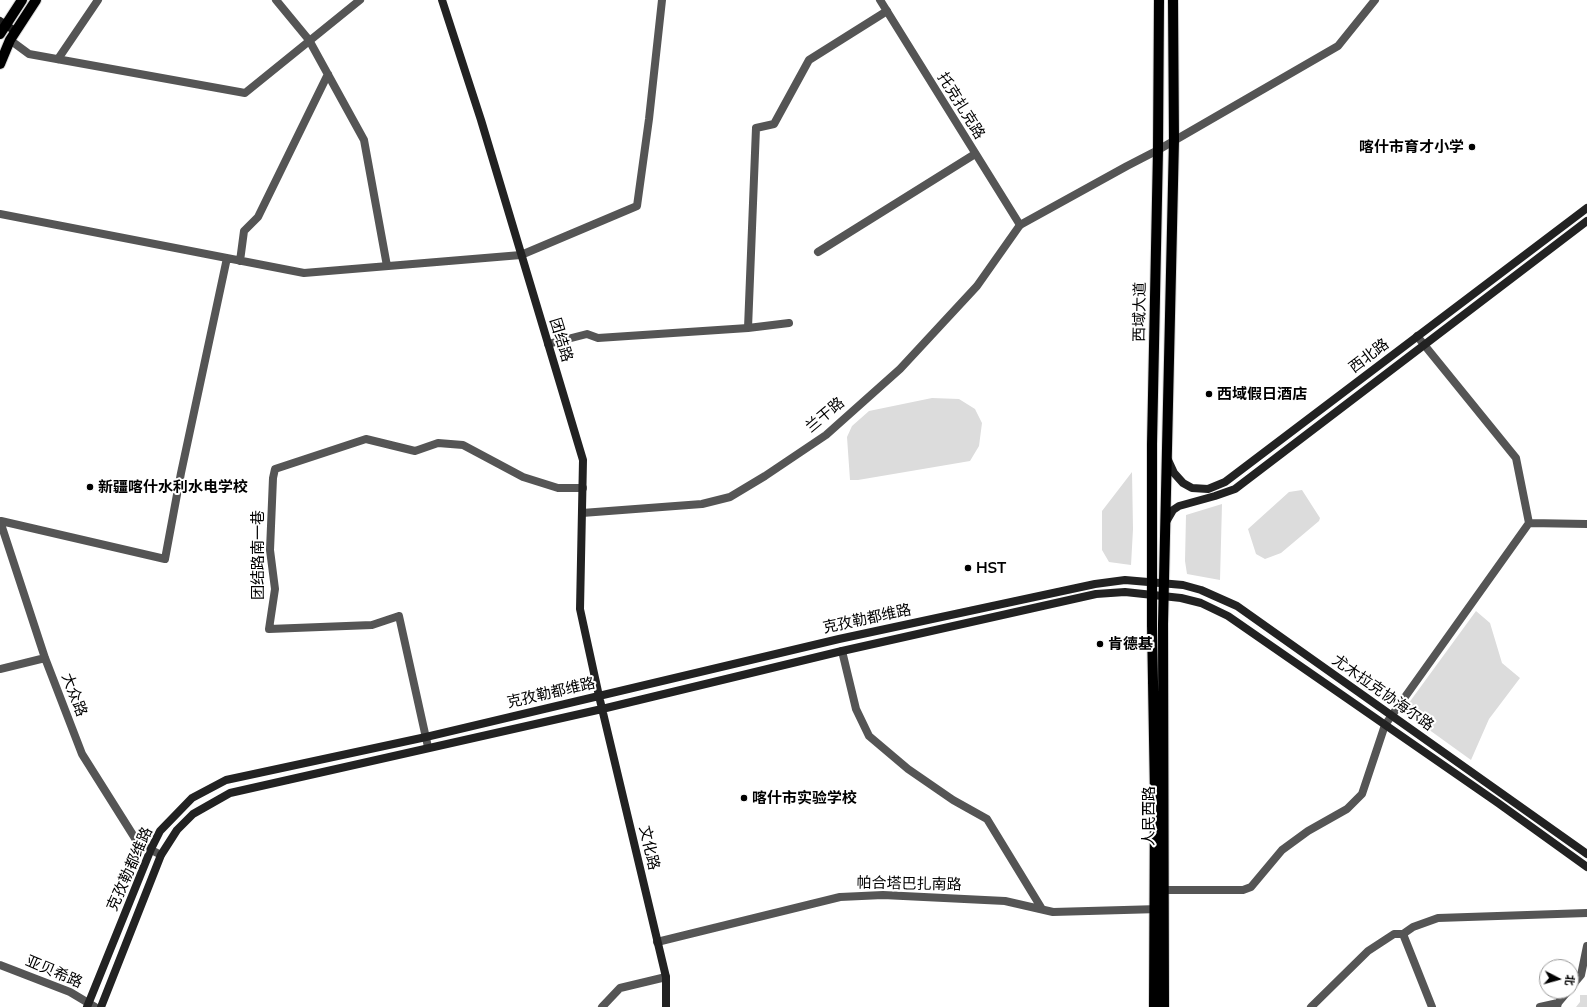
<!DOCTYPE html>
<html>
<head>
<meta charset="utf-8">
<style>
	body { margin:0 }
	#map { position:relative; width:1587px; height:1007px; overflow:hidden; background:#fff; font-family:Mulish,"Noto Sans SC",sans-serif }
	canvas { display:block }
	.north { position:absolute; left:1539px; top:959px; width:40px; height:40px; box-sizing:border-box; background:#fff; border:1px solid #999; border-radius:50%; rotate:96deg; font-size:11px; font-weight:700; line-height:16px; text-align:center; color:#000 }
	.north::after { content:''; display:block; margin:auto; width:14px; height:18px; background:#000; clip-path:polygon(50% 0,100% 100%,50% 72%,0 100%) }
</style>
</head>
<body>
<div id="map">
<canvas width="1587" height="1007"></canvas>
<div class="north">北</div>
</div>
<script>
const c = document.querySelector('canvas').getContext('2d');
c.lineJoin = 'round';
function fillPath(path, color) {
  c.fillStyle = color;
  c.fill(path, 'evenodd');
}
function toPath(rows) {
  const path = new Path2D();
  for (const r of rows) {
    path.moveTo(r[0], r[1]);
    for (let i = 2; i < r.length; i += 2) path.lineTo(r[i], r[i + 1]);
  }
  return path;
}
function stroke(path, color, width, dash) {
  c.strokeStyle = color;
  c.lineWidth = width;
  c.lineCap = dash ? 'butt' : 'round';
  c.setLineDash(dash || []);
  c.stroke(path);
}
function write(font, color, halo, rows, align = 'center') {
  c.font = font + ' Mulish,"Noto Sans SC",sans-serif';
  c.lineWidth = 4;
  c.setLineDash([]);
  c.textBaseline = 'middle';
  c.strokeStyle = halo;
  c.fillStyle = color;
  for (const [text, x, y, turn = 0] of rows) {
    c.save();
    c.translate(x, y);
    c.rotate((+turn || 0) * Math.PI / 180);
    c.textAlign = isNaN(turn) ? turn : align;
    if (halo) c.strokeText(text, 0, 0);
    c.fillText(text, 0, 0);
    c.restore();
  }
}
const green = toPath([
	[932,398,959,399,975,409,982,423,979,446,970,461,858,480,850,480,847,437,852,426,869,411],
	[1132,472,1133,529,1131,565,1109,562,1102,550,1102,511],
	[1302,490,1320,518,1319,521,1281,553,1265,559,1256,554,1248,529,1289,492],
	[1222,504,1220,580,1187,574,1185,561,1186,515],
	[1476,611,1490,623,1502,663,1520,678,1489,719,1471,760,1403,711],
	[1580,995,1587,995,1587,1007,1576,1007,1580,1002]
]);
const minor = toPath([
	[276,0,309,40,364,140,387,266],
	[58,59,98,0],
	[0,214,304,273,521,255,637,206,649,119,662,0],
	[818,252,975,154],
	[240,261,244,231,258,217,328,74],
	[748,328,756,128,774,124,809,60,887,11],
	[1417,336,1516,458,1529,523,1587,524],
	[548,344,587,334,598,338,748,328,789,323],
	[582,513,702,504,730,497,765,476,826,435,900,369,977,286,1020,225],
	[0,521,45,658,82,754,138,843,161,855],
	[1,521,165,559,181,473,227,258],
	[842,651,856,709,869,736,908,769,953,800,987,819,1042,909],
	[0,669,45,658],
	[428,747,399,616,372,625,269,629,275,589,270,550,273,478,275,469,366,439,415,451,438,443,463,445,523,477,558,488,583,488],
	[1159,890,1243,890,1251,887,1282,850,1308,831,1347,809,1362,794,1385,725,1529,523],
	[1403,934,1432,1007],
	[657,942,840,897,883,895,1005,901,1053,912,1159,909],
	[0,965,70,992,95,1007],
	[1571,987,1581,975,1587,946],
	[602,1007,620,988,666,977],
	[1311,1007,1368,951,1394,934,1403,934,1413,927,1438,918,1587,913],
	[1540,1007,1558,1003],
	[1557,1007,1558,1003,1568,991]
]);
const tertiary = toPath([
	[880,0,1020,225,1127,166,1158,150,1338,46,1375,0],
	[10,40,29,54,245,93,360,0]
]);
const secondary = toPath([
	[442,0,481,120,583,460,580,609,599,696,666,977,666,1007],
	[0,21,15,31],
	[1168,460,1174,473,1183,483,1192,488,1208,489,1225,482,1587,208],
	[1166,522,1173,510,1179,506,1215,496,1235,489,1587,221],
	[87,1007,151,849,160,831,192,798,226,780,426,737,839,639,1095,584,1125,580,1183,585,1201,590,1237,606,1587,854],
	[101,1007,161,855,177,830,193,814,230,793,602,709,842,651,1096,594,1125,592,1181,598,1201,603,1228,616,1498,803,1587,867]
]);
const primary = toPath([
	[0,34,22,0],
	[0,64,10,40,36,0],
	[1154,1007,1155,796,1152,625,1152,444,1158,150,1159,0],
	[1164,1007,1163,624,1174,140,1173,0]
]);
const markers = [
	[1472,147,4,"#000"],
	[1209,394,4,"#000"],
	[90,487,4,"#000"],
	[968,568,4,"#000"],
	[1100,644,4,"#000"],
	[744,798,4,"#000"]
];
const streetNames = [
	["托克扎克路",961,106,58],
	["西域大道",1140,312,-89],
	["团结路",561,340,73],
	["西北路",1369,356,-37],
	["兰干路",825,415,-40],
	["团结路南一巷",258,555,-90],
	["克孜勒都维路",867,619,-12],
	["克孜勒都维路",551,693,-13],
	["尤木拉克协海尔路",1383,693,35],
	["大众路",74,695,69],
	["人民西路",1149,816,-90],
	["文化路",649,848,77],
	["克孜勒都维路",130,869,-66],
	["帕合塔巴扎南路",909,884,1],
	["亚贝希路",54,972,23]
];
const poiNames = [
	["喀什市育才小学",1464,147,"right"],
	["西域假日酒店",1217,394],
	["新疆喀什水利水电学校",98,487],
	["HST",976,568],
	["肯德基",1108,644],
	["喀什市实验学校",752,798]
];
fillPath(green, '#dcdcdc');
stroke(primary, '#dbdbdb', 12);
stroke(minor, '#555', 8);
stroke(tertiary, '#555', 8);
stroke(secondary, '#222', 8);
stroke(primary, '#000', 10);
for (const [x, y, r, color] of markers) {
  const dot = new Path2D();
  dot.arc(x, y, r, 0, 2 * Math.PI);
  c.fillStyle = color;
  c.fill(dot);
  stroke(dot, '#fff', 1.5);
}
write('15px', '#000', '#fff', streetNames);
write('bold 15px', '#000', '#fff', poiNames, 'left');
</script>
</body>
</html>
